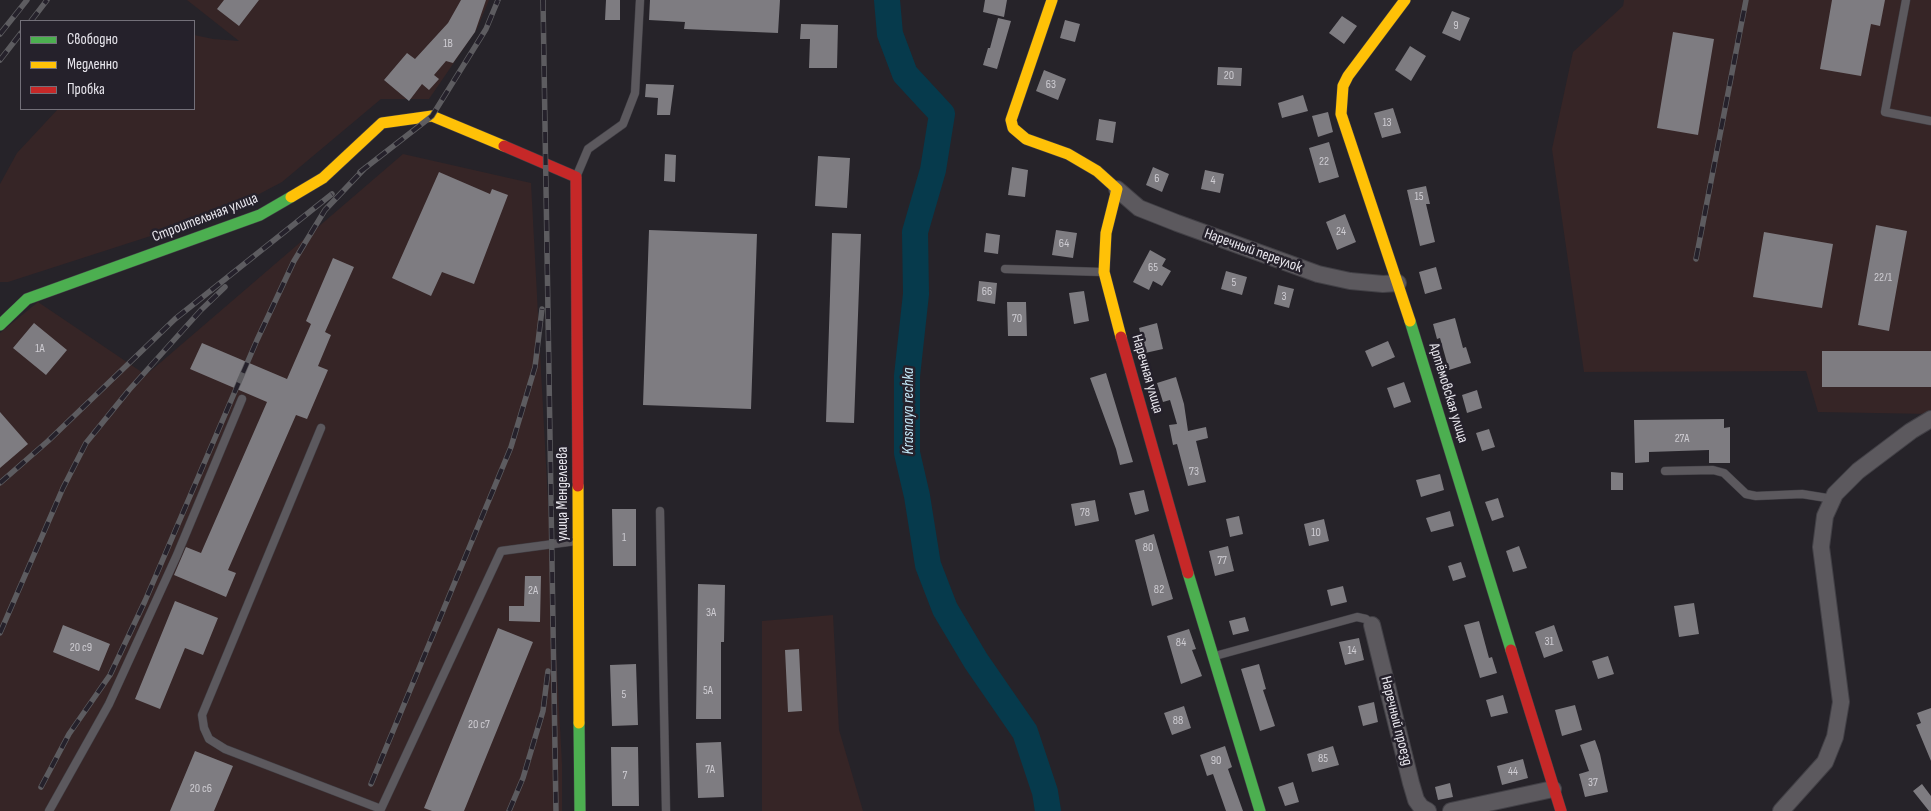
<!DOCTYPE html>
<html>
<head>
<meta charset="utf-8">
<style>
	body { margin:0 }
	#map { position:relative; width:1931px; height:811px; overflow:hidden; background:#262329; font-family:"Sofia Sans Condensed",sans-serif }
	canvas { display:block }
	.legend { position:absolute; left:20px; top:20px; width:175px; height:90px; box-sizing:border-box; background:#25212b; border:1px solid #737079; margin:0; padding:6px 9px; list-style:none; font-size:15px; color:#e8e6ed }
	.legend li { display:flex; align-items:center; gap:10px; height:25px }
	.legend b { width:25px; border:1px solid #737079 }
</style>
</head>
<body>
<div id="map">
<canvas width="1931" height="811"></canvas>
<ul class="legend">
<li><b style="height:6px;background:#4caf50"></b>Свободно</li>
<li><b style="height:6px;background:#ffc107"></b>Медленно</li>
<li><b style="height:6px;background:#c62828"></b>Пробка</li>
</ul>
</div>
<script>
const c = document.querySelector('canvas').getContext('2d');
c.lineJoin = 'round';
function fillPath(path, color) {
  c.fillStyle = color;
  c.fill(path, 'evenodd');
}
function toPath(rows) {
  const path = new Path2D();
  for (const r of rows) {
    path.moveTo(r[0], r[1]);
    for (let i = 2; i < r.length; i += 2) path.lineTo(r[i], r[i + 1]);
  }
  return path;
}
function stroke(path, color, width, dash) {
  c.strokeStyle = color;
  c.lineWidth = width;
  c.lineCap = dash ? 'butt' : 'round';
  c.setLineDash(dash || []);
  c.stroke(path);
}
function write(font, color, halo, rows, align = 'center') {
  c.font = font + ' "Sofia Sans Condensed",sans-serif';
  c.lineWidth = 5;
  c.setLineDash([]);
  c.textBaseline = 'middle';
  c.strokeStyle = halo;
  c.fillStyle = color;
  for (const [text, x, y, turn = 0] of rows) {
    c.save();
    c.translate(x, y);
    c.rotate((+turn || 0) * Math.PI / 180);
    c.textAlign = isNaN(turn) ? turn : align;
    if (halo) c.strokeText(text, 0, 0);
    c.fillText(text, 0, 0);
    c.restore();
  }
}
const industrial = toPath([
	[187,0,489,0,477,29,429,99,381,99,282,182,225,212,8,282,0,282,0,184,17,153,58,109,194,109,194,35,213,39,239,41],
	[1624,0,1931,0,1931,414,1818,412,1806,371,1584,372,1552,149,1573,52,1623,6],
	[403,154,531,183,562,764,562,811,0,811,0,333,38,302,146,375],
	[833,615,839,730,863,811,762,811,762,621]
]);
const river = toPath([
	[887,0,890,34,905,74,942,114,933,170,915,232,916,294,907,376,907,453,917,496,928,565,945,609,976,661,1025,732,1045,792,1048,811]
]);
const building = toPath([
	[224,0,259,0,239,26,217,9],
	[461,0,486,0,475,32,453,63,446,61,434,75,439,79,429,90,422,84,409,101,384,80,407,53,415,59,448,23],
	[606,0,620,0,620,20,605,20],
	[650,0,780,0,778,33,684,29,685,22,649,20],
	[985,0,1007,0,1004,17,983,12],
	[1832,0,1885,0,1880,26,1871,24,1861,76,1820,69],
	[1452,11,1470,18,1460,41,1442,33],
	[1342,16,1357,26,1344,44,1329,33],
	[998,18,1011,21,997,69,983,65,988,48,990,48],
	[1065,20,1080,24,1075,42,1060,38],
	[801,24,838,25,837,68,809,68,810,39,800,39],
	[1673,32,1714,39,1698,135,1657,128],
	[1410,46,1426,56,1411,81,1395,70],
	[1218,67,1242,68,1241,86,1217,85],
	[1044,70,1066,79,1058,100,1036,91],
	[646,84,674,85,670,115,657,115,658,98,645,97],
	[1303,95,1308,111,1282,118,1278,103],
	[1393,108,1401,133,1382,138,1374,113],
	[1328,112,1333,132,1318,137,1312,116],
	[1099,119,1116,122,1113,143,1096,140],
	[1329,142,1339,177,1319,183,1309,148],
	[665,154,676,155,675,182,664,181],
	[818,156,850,158,847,208,815,206],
	[1012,167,1028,170,1025,197,1008,195],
	[1153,167,1169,174,1162,192,1146,185],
	[1205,170,1224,174,1220,193,1201,189],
	[439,172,490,194,492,189,508,195,474,284,442,272,431,296,392,278],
	[1426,186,1430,204,1426,204,1435,242,1420,246,1407,190],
	[1345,214,1356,242,1337,250,1326,222],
	[1876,225,1907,231,1889,331,1858,325],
	[649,230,757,234,751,409,643,405],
	[1056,230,1077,233,1073,258,1052,255],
	[1764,232,1833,244,1822,308,1753,297],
	[832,233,861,234,854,423,826,422],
	[986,233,1000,235,998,254,984,252],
	[1150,250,1166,259,1162,266,1171,271,1162,286,1153,281,1149,290,1133,282],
	[333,258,354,267,325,332,331,335,318,366,328,370,307,419,296,415,228,570,236,573,226,597,174,575,186,547,201,553,267,402,190,369,202,343,287,379,311,324,306,321],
	[1436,267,1442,289,1425,294,1419,272],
	[1226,271,1247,277,1242,295,1221,289],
	[979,281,997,283,995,304,977,301],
	[1278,285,1294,289,1289,308,1274,304],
	[1084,291,1089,321,1074,324,1069,293],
	[1007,302,1026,302,1027,336,1008,336],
	[1455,318,1463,348,1466,347,1471,363,1449,370,1440,338,1437,339,1433,324],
	[34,323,67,350,46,375,13,348],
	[1157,323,1163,349,1145,353,1139,328],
	[1388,341,1395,357,1372,367,1365,351],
	[1822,351,1931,351,1931,387,1822,387],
	[1106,373,1133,462,1120,465,1116,449,1090,378],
	[1176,377,1184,404,1188,431,1206,427,1208,438,1196,441,1206,482,1188,486,1177,444,1173,445,1169,425,1177,424,1170,400,1163,402,1157,383],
	[1404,382,1411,402,1394,408,1387,388],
	[1477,390,1482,408,1467,413,1462,395],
	[0,412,28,444,0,468],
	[1724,419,1724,428,1730,427,1730,463,1709,463,1709,450,1649,452,1649,462,1635,463,1634,420],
	[1489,429,1495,447,1482,451,1476,433],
	[1611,472,1623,473,1623,490,1611,490],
	[1440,474,1444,490,1421,497,1416,480],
	[1144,490,1149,511,1135,515,1129,493],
	[1498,498,1504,517,1492,521,1485,502],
	[1095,500,1099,521,1075,526,1071,504],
	[612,509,636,509,636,566,613,566],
	[1450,511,1454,526,1431,532,1426,518],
	[1239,516,1243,534,1230,537,1226,519],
	[1324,519,1329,541,1309,546,1304,524],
	[1154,534,1173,599,1152,606,1135,540],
	[1228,546,1234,571,1215,576,1209,551],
	[1519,546,1527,568,1513,572,1506,551],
	[1461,562,1466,577,1453,581,1448,566],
	[525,576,541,576,540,622,509,621,509,606,524,606],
	[698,584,725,585,724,642,721,642,721,719,696,719],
	[1343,586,1347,602,1331,606,1327,590],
	[175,601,218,618,203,655,185,648,160,709,135,699],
	[1694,603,1699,634,1679,637,1674,606],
	[1245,617,1249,631,1233,635,1229,621],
	[1479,621,1489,658,1492,657,1497,673,1480,678,1464,625],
	[63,625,110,644,99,671,53,652],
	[1554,625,1563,651,1544,658,1535,632],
	[498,628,533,642,464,811,432,811,424,808],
	[1189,629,1196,649,1192,650,1202,676,1181,684,1167,636],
	[1359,638,1364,660,1345,665,1339,642],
	[799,649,802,711,788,712,785,650],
	[1608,656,1614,674,1598,679,1592,661],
	[636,664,638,725,612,726,610,665],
	[1259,664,1266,689,1263,690,1275,726,1260,731,1241,669],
	[1503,695,1508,713,1491,717,1486,700],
	[1374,702,1378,722,1363,726,1358,706],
	[1575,705,1582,730,1562,736,1555,710],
	[1184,706,1191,728,1172,735,1164,713],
	[1931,708,1931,761,1916,725,1921,723,1917,713],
	[1595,740,1600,754,1608,792,1585,797,1579,774,1589,771,1580,745],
	[721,742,724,797,698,798,696,743],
	[1225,746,1232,767,1228,769,1243,811,1226,811,1213,774,1207,776,1200,755],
	[1333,746,1339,765,1312,772,1307,754],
	[611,747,638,747,639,806,612,806],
	[195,751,233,766,214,811,170,811],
	[1523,759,1528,778,1502,785,1497,766],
	[1293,782,1299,802,1285,806,1278,787],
	[1450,783,1453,797,1438,800,1435,787],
	[1922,784,1931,796,1931,811,1929,811,1913,791]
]);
const lane = toPath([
	[1906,0,1885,112,1931,121],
	[577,175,588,149,623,124,635,93,640,0],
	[1005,269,1102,272],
	[321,428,202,715,204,728,209,739,225,749,381,809],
	[1665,471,1713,470,1724,473,1746,494,1756,496,1802,494,1833,499],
	[660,511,666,811],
	[1215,656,1357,617,1366,619,1372,625],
	[49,811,109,704,177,555,242,399],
	[380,811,501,551,576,541]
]);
const street = toPath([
	[1117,189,1139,208,1177,223,1318,274,1350,281,1383,284,1398,283],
	[1372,625,1411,783,1416,800,1421,807,1428,811],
	[1451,811,1553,789],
	[1781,811,1825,762,1835,737,1841,702,1821,547,1825,516,1835,494,1858,471,1911,431,1931,419]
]);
const fast = toPath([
	[1410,321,1511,650],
	[0,325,27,299,260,215,291,197],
	[1188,573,1260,811],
	[579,723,580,811]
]);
const slow = toPath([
	[1052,0,1011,120,1013,128,1026,139,1068,154,1097,171,1117,189,1106,233,1104,272,1121,337],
	[1405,0,1348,76,1343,86,1341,114,1410,321],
	[291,197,323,178,382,123,432,116,504,146],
	[578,486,579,723]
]);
const jam = toPath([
	[504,146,576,177,578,486],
	[1121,337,1188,573],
	[1511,650,1561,811]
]);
const rail = toPath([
	[543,0,556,811],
	[31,21,47,0],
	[0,34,27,0],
	[0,60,21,33],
	[360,172,432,116,486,29,498,0],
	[1696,259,1746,0],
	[0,483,48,441,175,319,332,194],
	[0,633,63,488,86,443,129,390,201,310,225,287],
	[371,784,511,447,535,367,542,309],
	[41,787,69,734,110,675,145,601,257,340,294,261,325,210,365,168],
	[509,811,523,778,543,711,548,671]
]);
const numberNames = [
	["9",1456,26],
	["1В",448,44],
	["20",1229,76],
	["63",1051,85],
	["13",1387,123],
	["22",1324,162],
	["6",1157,179],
	["4",1213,181],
	["15",1419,197],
	["24",1341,232],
	["64",1064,244],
	["65",1153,268],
	["22/1",1883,278],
	["5",1234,283],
	["66",987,292],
	["3",1284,297],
	["70",1017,319],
	["1А",40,349],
	["27А",1682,439],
	["73",1194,472],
	["78",1085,513],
	["10",1316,533],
	["1",624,538],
	["80",1148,548],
	["77",1222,561],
	["82",1159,590],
	["2А",533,591],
	["3А",711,613],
	["31",1549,642],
	["84",1181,643],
	["20 с9",81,648],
	["14",1352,651],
	["5А",708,691],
	["5",624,695],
	["88",1178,721],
	["20 с7",479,725],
	["85",1323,759],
	["90",1216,761],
	["7А",710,770],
	["44",1513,772],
	["7",625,776],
	["37",1593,783],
	["20 с6",201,789]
];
const streetNames = [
	["Строительная улица",205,218,-21],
	["Наречный переулок",1253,251,20],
	["Наречная улица",1147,374,74],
	["Артёмовская улица",1448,393,73],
	["улица Менделеева",563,494,-90],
	["Наречный проезд",1396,721,76]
];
const waterNames = [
	["Krasnaya rechka",909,411,-90]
];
fillPath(industrial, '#362526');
stroke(river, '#063a4c', 26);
fillPath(building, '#7e7c81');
stroke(lane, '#424046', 9);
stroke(street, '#424046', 18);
stroke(fast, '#424046', 12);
stroke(slow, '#424046', 12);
stroke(jam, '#424046', 12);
stroke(lane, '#5c595e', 8);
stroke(street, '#5c595e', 16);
stroke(fast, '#4caf50', 11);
stroke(slow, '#ffc107', 11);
stroke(jam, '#c62828', 11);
stroke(rail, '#5d5c60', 5.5);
stroke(rail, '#25212b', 4, [11]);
write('12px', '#ceccd2', null, numberNames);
write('15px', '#e8e6ed', '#25212b', streetNames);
write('italic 16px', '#c1e5f5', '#25212b', waterNames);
</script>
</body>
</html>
